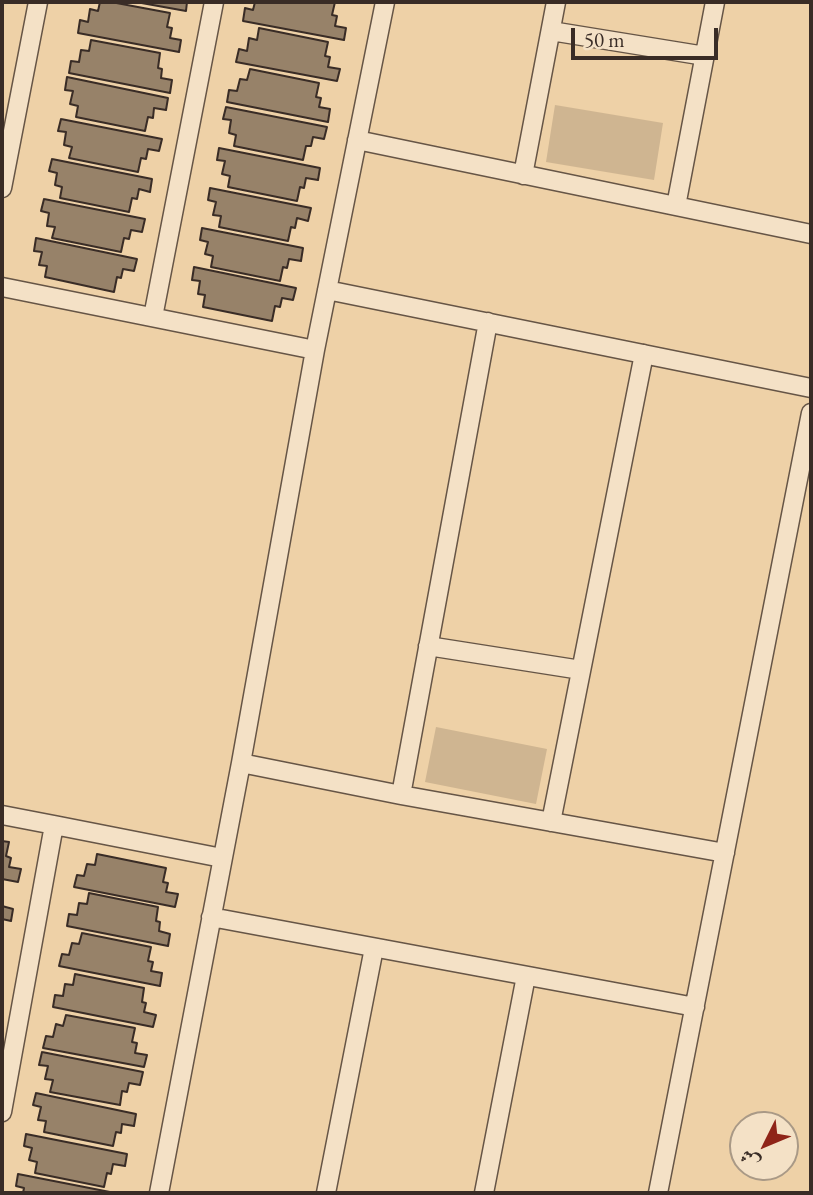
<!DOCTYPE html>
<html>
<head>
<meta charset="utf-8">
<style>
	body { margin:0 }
	#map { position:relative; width:813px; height:1195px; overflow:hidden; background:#eed1a7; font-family:"EB Garamond",Amiri,serif }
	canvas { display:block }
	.frame { position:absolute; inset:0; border:4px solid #392c26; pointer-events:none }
	.north { position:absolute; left:729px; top:1111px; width:70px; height:70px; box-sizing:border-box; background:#f4e1c6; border:2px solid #a99986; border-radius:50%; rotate:227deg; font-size:19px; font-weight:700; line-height:28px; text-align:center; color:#392c26 }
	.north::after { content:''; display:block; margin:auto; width:24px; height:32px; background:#8f2418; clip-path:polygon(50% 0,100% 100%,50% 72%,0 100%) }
	.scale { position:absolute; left:571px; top:28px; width:147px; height:32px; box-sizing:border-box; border:4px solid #392c26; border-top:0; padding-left:9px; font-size:21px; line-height:24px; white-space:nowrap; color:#392c26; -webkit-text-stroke:5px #f4e1c6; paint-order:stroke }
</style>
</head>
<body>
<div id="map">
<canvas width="813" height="1195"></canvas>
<div class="frame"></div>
<div class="north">ش</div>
<div class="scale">50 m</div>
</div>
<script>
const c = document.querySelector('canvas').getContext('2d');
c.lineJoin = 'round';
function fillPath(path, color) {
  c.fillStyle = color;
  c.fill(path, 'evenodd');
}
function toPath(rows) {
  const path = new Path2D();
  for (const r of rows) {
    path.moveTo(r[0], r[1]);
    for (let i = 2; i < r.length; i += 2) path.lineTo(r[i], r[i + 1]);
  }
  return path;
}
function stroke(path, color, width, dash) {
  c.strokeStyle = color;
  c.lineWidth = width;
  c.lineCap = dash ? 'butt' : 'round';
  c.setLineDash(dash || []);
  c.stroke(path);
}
const green = toPath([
	[555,105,663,123,654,180,546,162],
	[436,727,547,749,536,804,425,782]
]);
const building = toPath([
	[100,2,111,2,170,13,167,27,172,28,170,38,181,40,179,52,78,33,80,20,88,22,90,9,98,11,100,2],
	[136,2,187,2,186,11,136,2],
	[255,2,335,2,332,15,337,16,335,26,346,28,344,40,243,21,245,8,253,10,255,2],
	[259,28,328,42,325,56,330,57,328,67,340,69,337,81,236,62,239,49,247,51,249,38,257,40,259,28],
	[91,40,160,53,158,68,162,69,161,78,172,80,170,93,69,73,71,61,79,62,81,50,89,51,91,40],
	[250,69,319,83,316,97,321,98,319,107,330,109,328,122,227,102,229,90,237,91,240,79,247,80,250,69],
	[67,77,168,98,166,110,154,108,153,118,148,117,145,131,76,117,78,106,70,104,73,91,65,90,67,77],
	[226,107,327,127,324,139,313,137,311,146,306,146,303,160,234,146,236,135,229,133,231,120,223,119,226,107],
	[61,119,162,139,159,151,148,149,146,159,141,158,138,172,69,158,72,147,64,145,66,132,58,131,61,119],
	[219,148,320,168,318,180,306,178,304,188,300,187,297,201,228,187,230,176,222,174,225,161,217,160,219,148],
	[52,159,152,179,150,192,139,189,137,199,132,198,129,212,60,198,62,187,55,185,57,173,49,171,52,159],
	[210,188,311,208,308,221,297,218,295,228,291,227,288,241,219,227,221,216,213,215,216,202,208,200,210,188],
	[44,199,145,219,142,232,131,230,129,239,124,238,121,252,52,238,55,227,47,226,49,213,41,211,44,199],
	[202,228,303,248,301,261,289,259,287,268,283,267,280,281,211,267,213,256,205,254,208,242,200,240,202,228],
	[36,238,137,259,134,271,123,269,121,278,117,277,114,292,45,277,47,266,39,265,42,252,34,251,36,238],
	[194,267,296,288,293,300,282,298,280,307,275,306,272,321,203,307,205,295,198,294,200,281,192,280,194,267],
	[2,841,9,842,6,856,11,858,9,867,21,869,18,882,2,879,2,841],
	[97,854,166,868,163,882,168,883,166,892,178,894,175,907,74,887,77,875,84,876,87,864,95,865,97,854],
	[89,893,158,907,156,921,160,922,159,931,170,934,168,946,67,926,69,914,77,915,79,903,87,904,89,893],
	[2,906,13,909,11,921,2,919,2,906],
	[82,933,151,947,148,961,153,962,151,971,162,973,160,986,59,966,62,954,69,955,72,943,79,944,82,933],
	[75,974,144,988,142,1002,146,1003,144,1012,156,1015,153,1027,53,1007,55,995,63,996,65,984,73,985,75,974],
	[66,1015,135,1028,132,1042,137,1043,135,1053,147,1055,144,1067,43,1048,46,1036,53,1037,56,1024,63,1026,66,1015],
	[42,1052,143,1072,140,1085,129,1083,127,1092,122,1091,120,1105,50,1092,53,1080,45,1079,48,1066,39,1065,42,1052],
	[36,1093,136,1114,134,1126,122,1124,121,1133,116,1132,113,1146,44,1132,46,1121,38,1120,41,1107,33,1105,36,1093],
	[26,1134,127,1154,125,1166,113,1164,111,1174,107,1173,104,1187,35,1173,37,1162,29,1160,32,1148,24,1146,26,1134],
	[18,1174,115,1193,23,1193,24,1188,16,1186,18,1174]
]);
const street = toPath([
	[551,31,705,56],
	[357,140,811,234],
	[523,175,556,2],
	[2,188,38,2],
	[676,206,715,2],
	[2,287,315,350],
	[327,290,811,388],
	[153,317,214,2],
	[428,646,581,670],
	[241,763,401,795,725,853],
	[401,795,488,322],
	[2,815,54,825],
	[551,822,644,354],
	[211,917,695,1007],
	[2,1112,54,825,222,858],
	[159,1193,241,763,315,350,385,2],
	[326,1193,374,948],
	[484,1193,526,976],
	[658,1193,811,413]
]);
fillPath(green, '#cfb591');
fillPath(building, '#978269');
stroke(building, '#392c26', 2);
stroke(street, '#665546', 21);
stroke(street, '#f4e1c6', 18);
</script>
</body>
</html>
